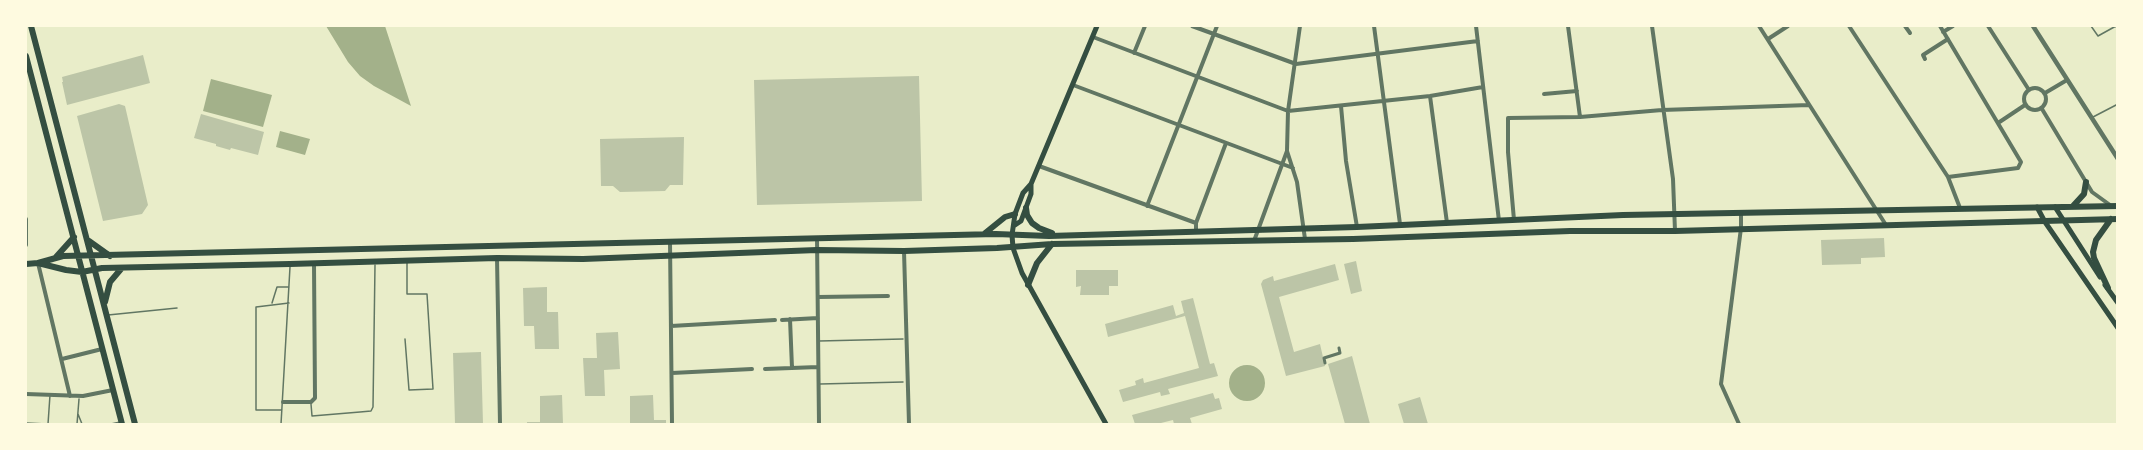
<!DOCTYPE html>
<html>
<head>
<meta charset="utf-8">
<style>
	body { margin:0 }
	#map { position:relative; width:2143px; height:450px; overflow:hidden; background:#e9edc9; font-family:Overpass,sans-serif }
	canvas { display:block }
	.frame { position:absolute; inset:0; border:27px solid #fefae0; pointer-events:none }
</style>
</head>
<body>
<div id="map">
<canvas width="2143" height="450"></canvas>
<div class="frame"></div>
</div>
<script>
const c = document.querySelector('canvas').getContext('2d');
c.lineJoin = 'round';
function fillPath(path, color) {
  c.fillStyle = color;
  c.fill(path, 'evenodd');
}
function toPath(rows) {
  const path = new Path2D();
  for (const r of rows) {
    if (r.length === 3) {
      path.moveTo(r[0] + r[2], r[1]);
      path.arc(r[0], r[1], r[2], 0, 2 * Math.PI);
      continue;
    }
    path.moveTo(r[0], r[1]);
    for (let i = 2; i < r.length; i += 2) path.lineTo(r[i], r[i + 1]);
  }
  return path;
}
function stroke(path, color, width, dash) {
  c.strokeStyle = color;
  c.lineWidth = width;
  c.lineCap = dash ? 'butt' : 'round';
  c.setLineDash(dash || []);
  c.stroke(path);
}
const water = toPath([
	[326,26,385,26,411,106,374,86,360,76,348,62],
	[211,79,272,95,263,127,203,111],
	[280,131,310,139,305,155,276,147],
	[1247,383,18]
]);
const building = toPath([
	[143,55,150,83,67,105,62,82,63,82,62,77],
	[919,76,922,201,757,205,754,80],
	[119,104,125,106,148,205,142,214,103,221,77,116],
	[201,114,264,132,258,155,231,148,230,150,216,146,216,144,194,138],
	[684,137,683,185,670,185,665,191,620,192,613,186,601,186,600,139],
	[1884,238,1885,257,1861,258,1861,264,1822,265,1821,240],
	[1356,261,1362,291,1351,294,1344,264],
	[1335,264,1339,280,1279,297,1294,352,1320,344,1325,366,1286,376,1261,284,1263,280,1273,276,1274,281],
	[1076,270,1118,270,1118,286,1109,286,1109,295,1080,295,1081,286,1076,287],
	[547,287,547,312,558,312,559,349,535,349,534,326,524,326,523,288],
	[1193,298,1210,364,1214,363,1218,376,1168,389,1170,394,1161,396,1160,392,1123,402,1119,390,1136,385,1135,381,1143,378,1144,383,1199,368,1185,316,1108,337,1105,324,1173,305,1176,316,1184,313,1181,301],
	[618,332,620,369,604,370,605,396,585,396,583,358,597,358,596,333],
	[481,352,483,424,455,424,453,353],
	[1352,356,1370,424,1345,424,1328,364],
	[1213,393,1215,399,1219,398,1222,409,1190,418,1192,424,1174,424,1173,420,1157,424,1135,424,1132,415],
	[562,395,563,424,527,424,527,422,540,422,540,396],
	[653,395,654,420,666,420,666,424,630,424,630,396],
	[1420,397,1428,424,1404,424,1398,404]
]);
const service = toPath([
	[2091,26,2098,36,2116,26],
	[2093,117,2118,104],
	[272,303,277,287,289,287],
	[108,315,177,308],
	[405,339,409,390,433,389,427,294,407,294,407,262],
	[819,341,903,339],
	[820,384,903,382],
	[311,404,312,416,360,412,371,411,373,407,375,265],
	[282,410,256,410,256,307,289,303],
	[78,414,82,424],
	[26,423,47,424],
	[48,424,50,395],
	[77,424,79,399],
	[111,424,120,422],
	[281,424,290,267]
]);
const pedestrian = toPath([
	[1325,363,1324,358,1340,353,1339,348]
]);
const minor = toPath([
	[1192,26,1296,64,1478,41],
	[1374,26,1400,224],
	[1476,26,1499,221],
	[1652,26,1673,179,1675,231],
	[1759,26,1886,225],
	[1849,26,1948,177,1960,208],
	[1905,26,1910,33],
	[1940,26,2021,162,2018,168,1948,177],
	[1988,26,2029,90],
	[2117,26,2118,26],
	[1943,32,1953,26],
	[1093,37,1288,111,1430,96,1483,87],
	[1768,39,1788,26],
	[1134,53,1145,26],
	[1925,59,1923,55,1948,39],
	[1073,85,1293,168],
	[2035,99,11],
	[2045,93,2067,80],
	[1544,94,1577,91],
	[1430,96,1447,223],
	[1341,106,1346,161,1357,227],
	[2042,109,2092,192,2110,205],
	[1580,117,1662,110,1809,105],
	[1998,123,2025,105],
	[1287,151,1297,182,1305,239],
	[1039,166,1196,223,1196,231],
	[1147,206,1217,26],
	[26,219,26,245],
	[1514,220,1508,152,1508,118,1580,117,1568,26],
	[1196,223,1226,143],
	[817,238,819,424],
	[1254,241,1287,151,1288,111,1300,26],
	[670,242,672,424],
	[904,251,909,424],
	[497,258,500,424],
	[38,263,70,396],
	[818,297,888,296],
	[790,319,792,368],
	[782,320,818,318],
	[671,326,775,320],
	[62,359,102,349],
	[765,369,818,367],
	[672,373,752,369],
	[26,394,83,396,113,390],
	[283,402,311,402,315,398,314,264],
	[1739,424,1721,384,1741,228,1741,214]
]);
const tertiary = toPath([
	[2033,26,2118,159]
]);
const secondary = toPath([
	[1097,26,1031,184,1023,193,1015,214,1012,235,1013,248,1022,273,1106,424],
	[2037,207,2045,222,2118,328],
	[2055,207,2100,277],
	[1015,225,1021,221,1031,194,1031,184],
	[2105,285,2118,303]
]);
const primary = toPath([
	[31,26,135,424],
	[26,56,122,424],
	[2073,206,2084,194,2086,182],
	[1026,208,1027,215,1032,223,1039,228,1052,233],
	[984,234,1005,217,1015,214],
	[89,241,110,256],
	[56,257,74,237],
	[38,263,63,256,829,238,996,234,1049,236,1357,227,1623,215,2118,206],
	[26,264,38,263,66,270,82,272,102,268,290,264,497,258,583,259,817,250,904,251,997,248,1052,244,1353,239,1570,231,1675,231,2118,219],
	[1028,285,1037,263,1052,244],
	[2108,288,2094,258,2093,252,2096,240,2111,219],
	[105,302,110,282,121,269]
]);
fillPath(water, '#a3b18a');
fillPath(building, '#bcc5a7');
stroke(service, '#617663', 1.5);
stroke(pedestrian, '#617663', 3);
stroke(minor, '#617663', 4);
stroke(tertiary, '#617663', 4.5);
stroke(secondary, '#344e41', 5);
stroke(primary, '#344e41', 6);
</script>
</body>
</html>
